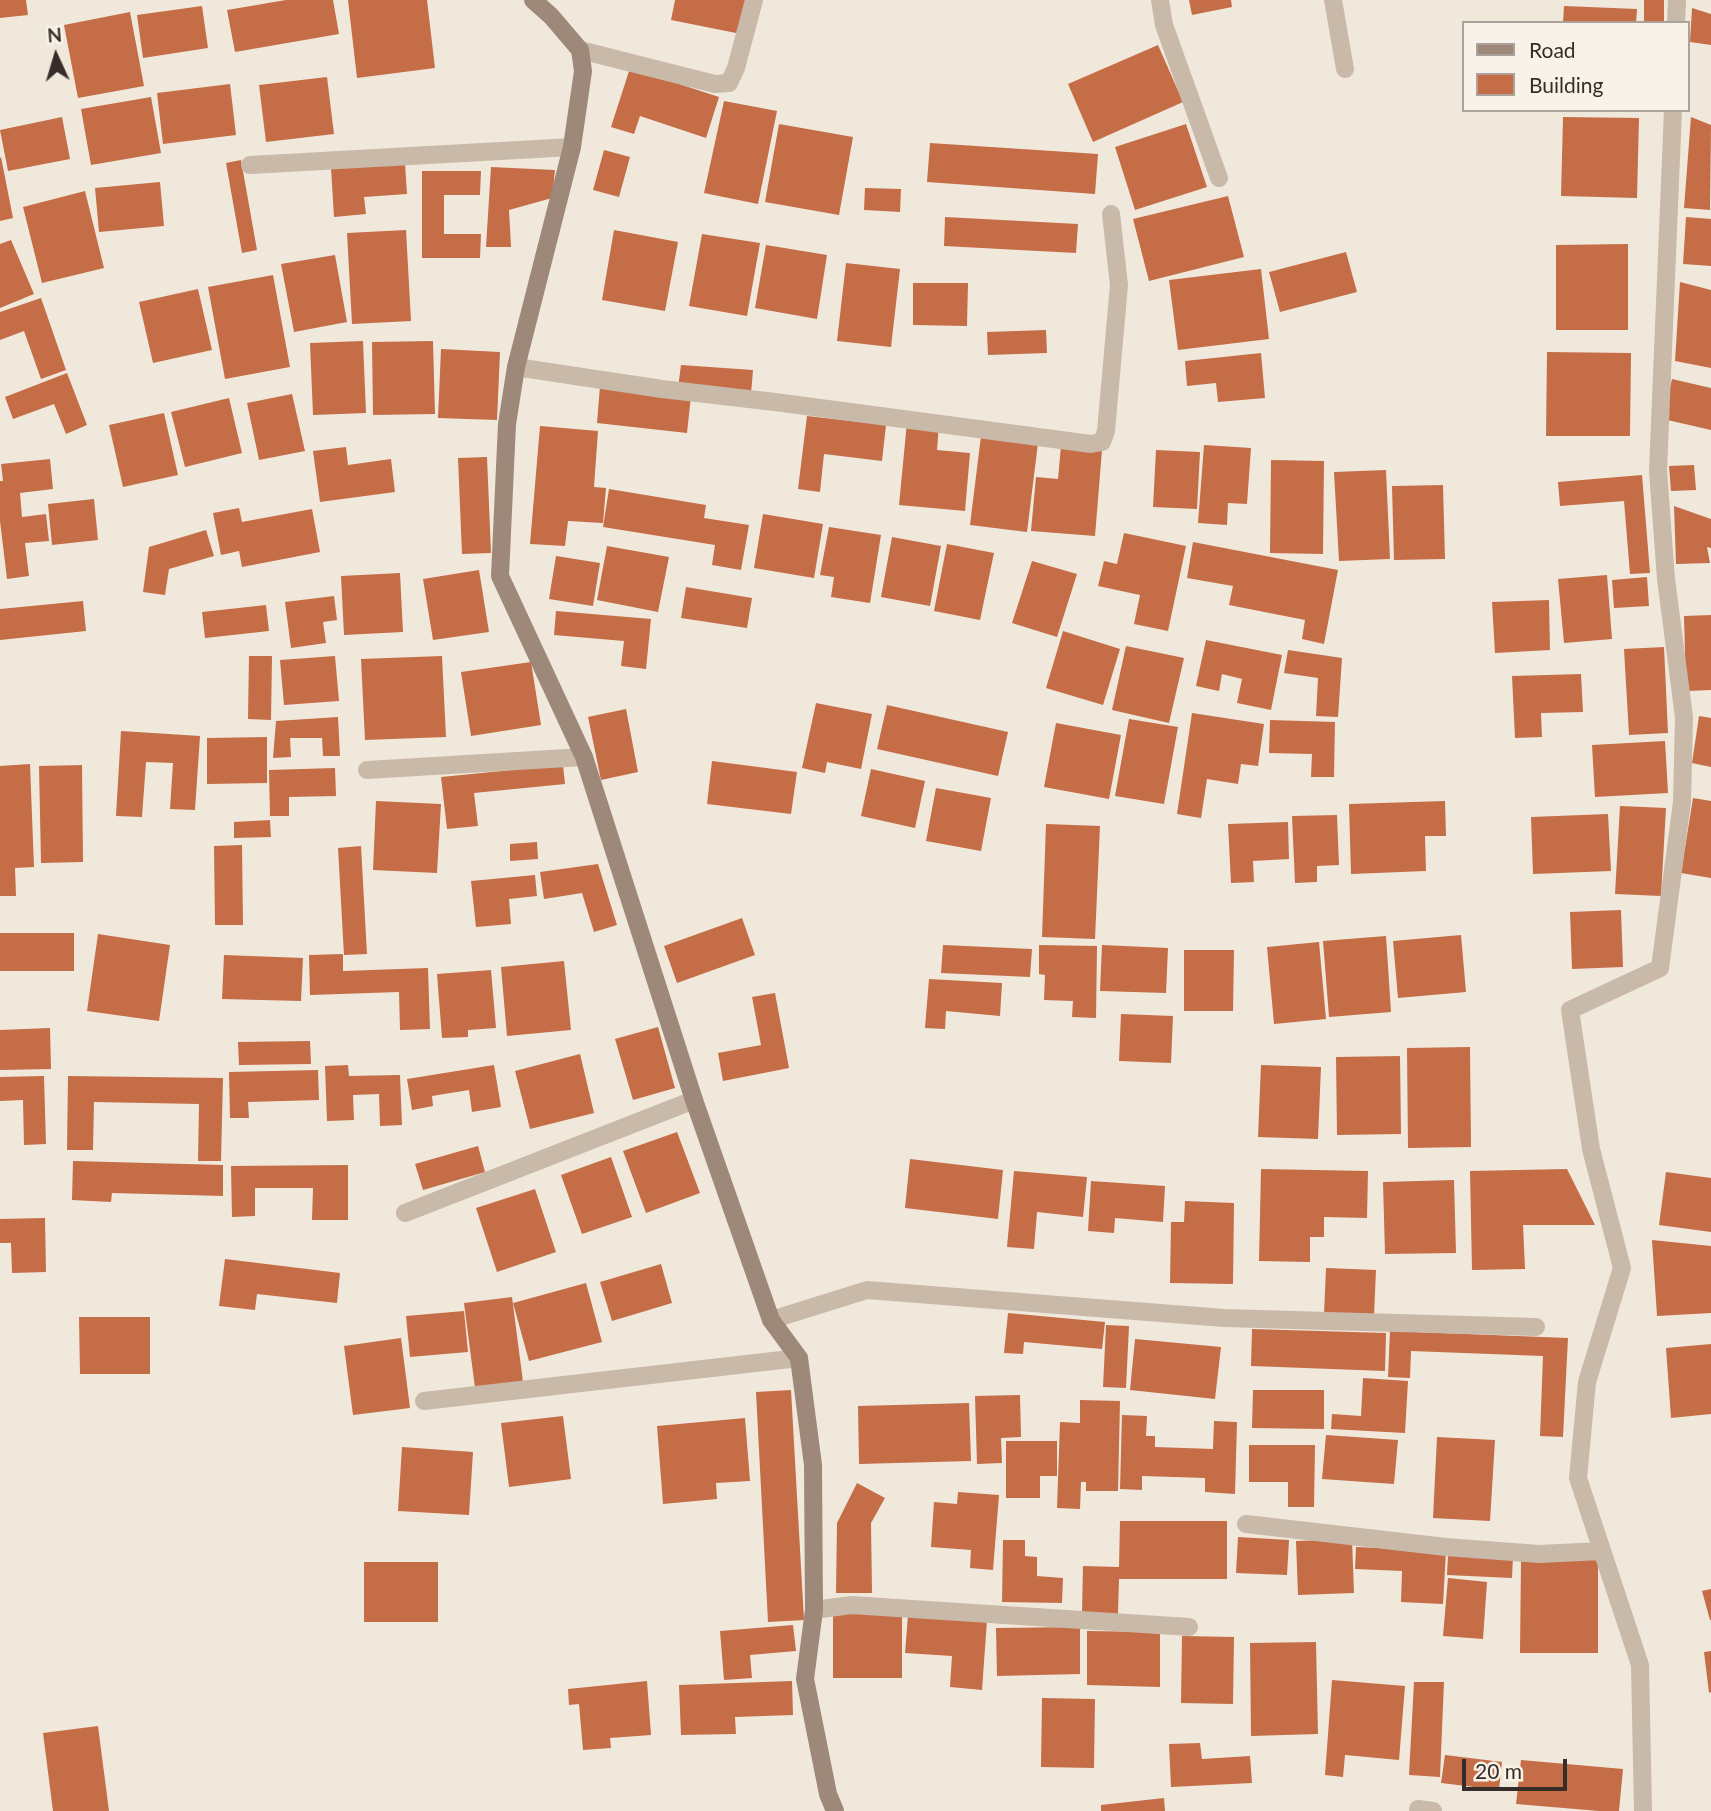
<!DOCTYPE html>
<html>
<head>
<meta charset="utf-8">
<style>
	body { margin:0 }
	#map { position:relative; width:1711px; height:1811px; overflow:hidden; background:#f1e8dc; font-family:Lato,sans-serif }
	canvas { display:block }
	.legend { position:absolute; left:1462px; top:21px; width:228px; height:91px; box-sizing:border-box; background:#f9f2e8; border:2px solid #aba39b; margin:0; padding:9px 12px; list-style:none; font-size:21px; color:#362d28 }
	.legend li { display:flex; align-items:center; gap:14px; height:35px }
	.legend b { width:35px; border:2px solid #aba39b }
	.north { position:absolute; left:21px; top:21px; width:70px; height:70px; -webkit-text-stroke:5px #f9f2e8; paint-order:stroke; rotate:356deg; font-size:19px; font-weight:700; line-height:28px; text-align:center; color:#362d28 }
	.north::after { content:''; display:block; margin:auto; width:24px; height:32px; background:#362d28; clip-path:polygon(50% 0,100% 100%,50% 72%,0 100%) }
	.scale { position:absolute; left:1462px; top:1759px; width:105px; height:32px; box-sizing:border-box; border:4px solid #362d28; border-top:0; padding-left:9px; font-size:21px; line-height:24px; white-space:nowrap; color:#362d28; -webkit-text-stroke:5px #f9f2e8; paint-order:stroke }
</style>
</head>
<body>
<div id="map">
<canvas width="1711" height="1811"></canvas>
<ul class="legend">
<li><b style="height:9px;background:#9d8879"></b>Road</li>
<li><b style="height:19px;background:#c46d47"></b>Building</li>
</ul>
<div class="north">N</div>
<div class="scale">20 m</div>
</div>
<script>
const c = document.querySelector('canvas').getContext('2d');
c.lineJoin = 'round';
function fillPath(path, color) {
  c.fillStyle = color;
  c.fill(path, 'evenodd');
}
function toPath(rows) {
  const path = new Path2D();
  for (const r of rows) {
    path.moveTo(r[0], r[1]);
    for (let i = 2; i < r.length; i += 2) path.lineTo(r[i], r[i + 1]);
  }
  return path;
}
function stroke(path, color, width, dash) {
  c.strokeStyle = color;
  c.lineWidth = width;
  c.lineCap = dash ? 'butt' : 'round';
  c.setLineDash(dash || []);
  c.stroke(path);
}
const building = toPath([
	[0,0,26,0,28,15,0,18],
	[286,0,333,0,339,34,235,52,227,10],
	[348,0,427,0,435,68,357,78],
	[675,0,747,0,741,34,671,20],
	[1189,0,1231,0,1232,7,1192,15],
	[1644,0,1664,0,1664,23,1644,23],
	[202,6,208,48,143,58,137,15],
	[1564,6,1637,9,1636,23,1563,23],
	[1692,8,1711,14,1711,45,1690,42],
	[130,12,144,86,78,98,64,25],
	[1158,45,1183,102,1093,142,1068,84],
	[630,68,719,97,706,138,640,116,634,134,611,127],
	[327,77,334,134,266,142,259,85],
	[230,84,236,135,163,144,157,93],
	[151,97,161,153,91,165,81,109],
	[724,101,777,111,758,204,704,193],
	[62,117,70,159,8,171,0,130],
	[1563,117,1639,118,1637,198,1561,196],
	[1691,117,1711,125,1710,210,1684,208],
	[779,124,853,137,839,215,765,202],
	[1186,124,1207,187,1135,210,1115,147],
	[930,143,1098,154,1095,194,927,182],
	[604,150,630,157,619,197,593,190],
	[1,157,13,218,0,221,0,158],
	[241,160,257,250,242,253,226,163],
	[405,163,407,194,364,197,366,214,334,217,331,168],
	[491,167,555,170,552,198,509,210,511,247,486,247],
	[422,171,481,171,480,195,444,195,444,234,481,234,480,258,422,258],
	[160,182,164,226,99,232,95,188],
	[865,188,901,189,900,212,864,210],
	[85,191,104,268,42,283,23,207],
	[1228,196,1244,257,1149,281,1133,219],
	[945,217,1078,224,1076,253,944,246],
	[1686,217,1711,219,1711,266,1683,264],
	[406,230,411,321,352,324,347,233],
	[614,230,678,242,665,311,602,300],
	[702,234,760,243,747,316,689,306],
	[11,240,34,294,0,308,0,244],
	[1628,244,1628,330,1556,330,1556,245],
	[766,245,827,255,817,319,755,308],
	[1346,252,1357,292,1280,312,1269,272],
	[335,255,347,322,294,332,281,264],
	[846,263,900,269,891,347,837,341],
	[1261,269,1269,339,1178,350,1169,280],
	[273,275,290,367,225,379,208,287],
	[1680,282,1711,290,1711,368,1675,361],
	[913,283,968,283,967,326,913,325],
	[198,289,212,350,153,363,139,302],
	[41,298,66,370,41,379,24,331,0,340,0,312],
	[1046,330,1047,353,988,355,987,332],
	[363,341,366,413,313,415,310,343],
	[433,341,435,414,373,415,372,342],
	[441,349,500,352,497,420,438,418],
	[1547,352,1631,353,1630,436,1546,436],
	[1261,353,1265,398,1218,402,1216,383,1187,386,1185,361],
	[681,365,753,370,751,394,678,388],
	[67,373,87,425,66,434,54,404,13,419,5,397],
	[1672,379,1711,388,1711,430,1663,419],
	[600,386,691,396,687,433,597,423],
	[292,394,305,451,259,460,247,403],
	[229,398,242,453,185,467,171,412],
	[164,413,178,475,123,487,109,425],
	[807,416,886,425,882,461,824,454,820,492,798,489],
	[907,422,939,425,937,450,970,453,965,511,899,505],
	[540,426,598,431,594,487,606,488,603,523,568,521,565,546,530,544],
	[981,436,1038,443,1027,532,970,525],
	[1204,445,1251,448,1247,504,1228,503,1227,525,1198,523],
	[1061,446,1102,450,1095,536,1031,531,1036,477,1058,479],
	[346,447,348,465,391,459,395,492,320,502,313,451],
	[1156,450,1200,452,1197,509,1153,507],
	[487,457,491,553,462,554,458,458],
	[50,459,53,489,20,493,22,517,46,514,49,541,25,543,29,576,7,579,0,521,0,481,3,481,1,464],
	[1271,460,1324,461,1323,554,1270,553],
	[1694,465,1696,490,1671,491,1669,466],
	[1386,470,1390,559,1339,561,1334,472],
	[1642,475,1650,573,1630,574,1624,501,1560,506,1558,482],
	[1443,485,1445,559,1394,560,1392,486],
	[609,489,706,505,704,518,749,525,741,570,712,565,715,545,603,527],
	[94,499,98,540,52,545,48,504],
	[1674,506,1711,519,1711,548,1707,547,1710,563,1676,564],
	[239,508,242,522,312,509,320,552,242,567,239,551,221,555,213,513],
	[763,514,823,524,814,578,754,568],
	[829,527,881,535,870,603,831,597,834,577,820,575],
	[206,530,214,556,169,569,165,595,143,592,149,547],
	[1124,533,1186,546,1168,631,1134,624,1140,595,1098,586,1104,561,1117,564],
	[892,537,941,546,930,606,881,597],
	[1193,542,1338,570,1324,644,1302,639,1305,620,1229,605,1233,586,1187,578],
	[947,544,994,553,980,620,934,611],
	[607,546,669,557,658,612,597,600],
	[556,556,600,563,593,606,549,599],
	[1032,561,1077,574,1057,637,1012,623],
	[479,570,489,632,433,640,423,579],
	[400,573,403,632,344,635,341,576],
	[1607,575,1612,639,1564,643,1558,579],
	[1647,577,1649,606,1614,608,1612,580],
	[686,587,752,598,747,628,681,618],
	[334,596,337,620,323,622,326,643,291,648,285,602],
	[1549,600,1550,650,1495,653,1492,602],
	[83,601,86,631,0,640,0,609],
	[266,605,269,631,205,638,202,612],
	[556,611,651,619,646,669,621,666,624,641,554,635],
	[1711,615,1711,690,1686,691,1684,616],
	[1063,631,1120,649,1103,705,1046,688],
	[1206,640,1282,655,1271,710,1237,703,1242,679,1222,674,1219,691,1196,686],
	[1126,646,1184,658,1169,723,1112,710],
	[1664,647,1668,733,1629,735,1624,649],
	[1288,650,1342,658,1338,717,1316,716,1318,678,1284,673],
	[249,656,272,656,271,720,248,719],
	[335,656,339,701,284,705,280,660],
	[442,656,446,737,365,740,361,659],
	[531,662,541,725,471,736,461,672],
	[1581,674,1583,712,1541,713,1542,737,1515,738,1512,676],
	[816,703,872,714,861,769,827,762,825,773,802,768],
	[887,705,1008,732,998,776,877,749],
	[626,709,638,772,601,780,588,717],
	[1192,713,1264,724,1258,766,1241,764,1238,784,1207,779,1201,818,1177,814],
	[1699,716,1711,718,1711,767,1692,763],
	[338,717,340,756,323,756,322,738,290,738,291,757,273,758,276,721],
	[1129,719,1178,727,1164,804,1115,796],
	[1270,720,1335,722,1334,777,1311,777,1312,754,1269,753],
	[1056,723,1121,735,1109,799,1044,787],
	[121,731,200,736,195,810,170,809,173,763,146,762,142,817,116,816],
	[267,737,267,783,207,784,207,738],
	[1665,741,1668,793,1595,797,1592,745],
	[712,761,797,772,791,814,707,804],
	[30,764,34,867,15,868,16,896,0,896,0,766],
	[82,765,83,862,41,863,39,766],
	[563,765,565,784,474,793,478,826,447,829,441,777],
	[335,768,336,796,289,797,289,816,270,816,269,770],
	[871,769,925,781,915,828,861,816],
	[936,788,991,798,981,851,926,841],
	[1693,798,1711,801,1711,878,1681,873],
	[376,801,441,804,437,873,373,870],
	[1445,801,1446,836,1425,836,1426,871,1351,874,1349,804],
	[1620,806,1666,808,1661,896,1615,894],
	[1608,814,1611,871,1533,874,1531,817],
	[1337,815,1339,865,1317,866,1317,882,1295,883,1292,816],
	[270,820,271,837,234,838,234,822],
	[1288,822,1289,859,1253,861,1254,882,1231,883,1228,824],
	[1046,824,1100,826,1095,939,1042,937],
	[537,842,538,859,510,861,510,844],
	[242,845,243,925,215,925,214,846],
	[361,846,367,954,344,955,338,848],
	[598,864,617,925,594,932,582,893,544,899,540,872],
	[535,875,537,896,509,899,511,924,476,927,471,881],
	[1621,910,1623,967,1572,969,1570,912],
	[742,918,755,955,677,983,664,946],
	[0,933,74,933,74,971,0,971],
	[98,934,170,945,159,1021,87,1011],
	[1461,935,1466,992,1398,998,1393,941],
	[1386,936,1391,1012,1329,1017,1323,941],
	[1319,942,1326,1019,1274,1024,1267,947],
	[943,945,1032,949,1030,977,941,973],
	[1039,945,1097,946,1096,1018,1072,1017,1073,1001,1044,1000,1045,975,1039,974],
	[1102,945,1168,948,1166,993,1100,991],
	[1184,950,1234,950,1233,1011,1184,1011],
	[343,954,343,971,428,968,430,1029,400,1030,399,992,310,995,309,955],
	[224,955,303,958,301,1001,222,999],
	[564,961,571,1030,507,1036,501,967],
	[491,970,496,1028,468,1030,468,1037,442,1038,437,974],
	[929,979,1002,983,1000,1016,946,1011,945,1029,925,1028],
	[775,993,789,1068,723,1081,718,1053,761,1045,752,997],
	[1121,1014,1173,1016,1171,1063,1119,1061],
	[658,1027,675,1088,633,1100,615,1039],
	[50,1028,51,1069,0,1070,0,1030],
	[310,1041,311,1064,239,1065,238,1042],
	[1470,1047,1471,1147,1408,1148,1407,1048],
	[580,1054,594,1113,530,1129,515,1071],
	[1400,1056,1401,1134,1337,1135,1336,1057],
	[348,1065,349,1076,400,1075,402,1125,380,1126,379,1094,353,1095,354,1120,327,1121,325,1066],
	[494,1065,501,1107,472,1112,469,1090,432,1096,433,1106,412,1110,407,1079],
	[1261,1065,1321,1067,1318,1139,1258,1137],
	[318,1070,319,1100,248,1102,249,1118,230,1118,229,1072],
	[44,1076,46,1144,24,1145,23,1100,0,1101,0,1077],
	[68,1076,223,1078,221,1161,198,1161,199,1104,94,1102,93,1150,67,1150],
	[677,1132,700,1193,646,1213,623,1151],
	[478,1146,485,1172,423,1190,415,1164],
	[611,1157,632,1217,582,1234,561,1175],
	[910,1159,1003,1170,998,1219,905,1208],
	[73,1161,223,1165,223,1196,112,1193,111,1202,72,1200],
	[348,1165,348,1220,312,1220,313,1188,255,1188,255,1216,232,1217,231,1166],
	[1261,1169,1368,1171,1367,1218,1324,1217,1324,1237,1310,1237,1310,1262,1259,1261],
	[1567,1169,1595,1225,1523,1225,1525,1269,1472,1270,1470,1171],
	[1014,1171,1087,1177,1083,1217,1037,1212,1034,1249,1007,1247],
	[1666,1172,1711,1178,1711,1232,1659,1225],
	[1454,1180,1456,1253,1385,1254,1383,1182],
	[1091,1181,1165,1186,1163,1222,1115,1218,1114,1233,1088,1231],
	[535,1189,556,1252,497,1272,476,1208],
	[1185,1201,1234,1203,1233,1284,1170,1283,1171,1222,1184,1222],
	[45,1218,46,1272,12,1273,11,1243,0,1243,0,1219],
	[1652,1240,1711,1246,1711,1313,1657,1316],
	[225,1259,340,1273,337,1303,257,1294,255,1310,219,1306],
	[661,1264,672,1303,612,1321,600,1282],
	[1326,1268,1376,1270,1374,1316,1324,1314],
	[586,1283,602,1342,529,1361,513,1303],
	[512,1297,523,1382,475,1388,464,1303],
	[464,1311,468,1352,410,1357,406,1316],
	[1008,1313,1105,1322,1102,1349,1024,1342,1023,1354,1004,1353],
	[79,1317,150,1317,150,1374,80,1374],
	[1106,1325,1129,1326,1126,1388,1103,1387],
	[1252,1329,1386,1333,1385,1371,1251,1366],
	[1390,1331,1568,1338,1563,1437,1540,1436,1543,1356,1411,1351,1410,1378,1388,1377],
	[401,1338,410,1408,353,1415,344,1346],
	[1135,1339,1221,1347,1215,1399,1130,1390],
	[1711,1344,1711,1414,1671,1418,1666,1348],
	[1363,1378,1408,1381,1405,1433,1331,1429,1332,1414,1361,1416],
	[791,1390,804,1620,768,1622,756,1392],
	[1253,1390,1324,1390,1324,1429,1252,1428],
	[1020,1395,1021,1437,1001,1438,1002,1463,977,1464,975,1396],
	[1080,1400,1120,1401,1118,1491,1086,1491,1086,1482,1081,1482,1080,1509,1057,1508,1060,1422,1080,1423],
	[969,1403,971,1461,859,1464,858,1406],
	[1122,1415,1147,1416,1146,1436,1155,1436,1155,1447,1213,1449,1214,1421,1237,1422,1235,1494,1205,1492,1205,1478,1142,1476,1142,1490,1120,1489],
	[563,1416,571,1479,509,1487,501,1423],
	[745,1418,750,1481,716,1483,717,1499,663,1504,657,1426],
	[1326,1435,1398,1440,1394,1484,1322,1479],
	[1437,1437,1495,1440,1490,1521,1433,1518],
	[1006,1441,1057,1441,1057,1476,1040,1476,1040,1498,1006,1498],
	[1249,1445,1315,1445,1314,1507,1288,1507,1288,1482,1249,1482],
	[402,1447,473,1452,469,1515,398,1511],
	[857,1483,885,1498,871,1523,872,1593,836,1593,837,1523],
	[958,1492,999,1495,993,1570,970,1568,971,1550,931,1547,934,1502,957,1504],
	[1120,1521,1227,1521,1227,1579,1119,1579,1118,1614,1082,1613,1083,1566,1119,1567],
	[1238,1537,1289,1540,1287,1575,1236,1573],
	[1352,1539,1354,1593,1298,1595,1296,1541],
	[1003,1540,1025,1540,1025,1556,1037,1557,1037,1576,1063,1578,1062,1603,1002,1602],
	[1356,1547,1446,1551,1443,1604,1401,1602,1402,1571,1355,1569],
	[1448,1555,1513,1557,1512,1578,1447,1575],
	[1598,1559,1598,1653,1520,1653,1521,1560],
	[364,1562,438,1562,438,1622,364,1622],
	[1448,1578,1487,1582,1483,1639,1443,1636],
	[1711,1589,1711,1620,1710,1620,1702,1591],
	[833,1612,902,1612,902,1678,833,1678],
	[908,1615,987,1620,982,1690,950,1687,952,1656,905,1653],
	[793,1625,796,1651,750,1655,752,1678,724,1680,720,1631],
	[1080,1627,1080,1674,997,1676,996,1628],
	[1087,1631,1160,1632,1160,1687,1087,1685],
	[1182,1636,1234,1637,1233,1704,1181,1703],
	[1316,1642,1318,1734,1251,1736,1250,1643],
	[1711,1651,1711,1692,1709,1693,1704,1652],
	[1332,1680,1405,1686,1399,1760,1345,1755,1343,1777,1325,1775],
	[647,1681,651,1735,610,1738,611,1748,583,1750,579,1704,569,1705,568,1689],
	[792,1681,793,1715,735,1717,736,1734,681,1735,679,1685],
	[1414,1682,1444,1682,1440,1777,1409,1775],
	[1042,1698,1095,1699,1094,1768,1041,1767],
	[98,1726,109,1811,53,1811,43,1733],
	[1200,1743,1202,1759,1250,1756,1252,1783,1171,1787,1169,1744],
	[1445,1755,1502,1762,1499,1790,1441,1783],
	[1521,1760,1623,1769,1619,1811,1599,1811,1516,1804],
	[1164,1798,1165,1811,1101,1811,1101,1805]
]);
const street = toPath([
	[1160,0,1164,25,1219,178],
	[1333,0,1345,69],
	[1676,23,1677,0],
	[580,50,715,84,729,83,736,68,754,0],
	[250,165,572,147],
	[516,367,662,389,775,402,1091,444,1102,442,1106,431,1119,285,1111,214],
	[367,770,584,757],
	[405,1213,694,1100],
	[771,1320,867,1290,1224,1318,1536,1327],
	[424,1401,799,1358],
	[1246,1524,1446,1547,1539,1554,1602,1551],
	[814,1610,851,1605,1189,1627],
	[1418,1809,1433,1811],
	[1643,1811,1640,1665,1578,1478,1587,1382,1622,1268,1591,1149,1570,1010,1660,968,1682,802,1684,717,1666,579,1658,471,1673,110]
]);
const secondary = toPath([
	[533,0,551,16,580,50,583,71,572,147,516,367,507,424,500,576,584,757,694,1100,771,1320,799,1358,813,1465,814,1610,805,1679,828,1794,835,1811]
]);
fillPath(building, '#c46d47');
stroke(street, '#c9b9a8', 18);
stroke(secondary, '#9d8879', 18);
</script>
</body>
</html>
